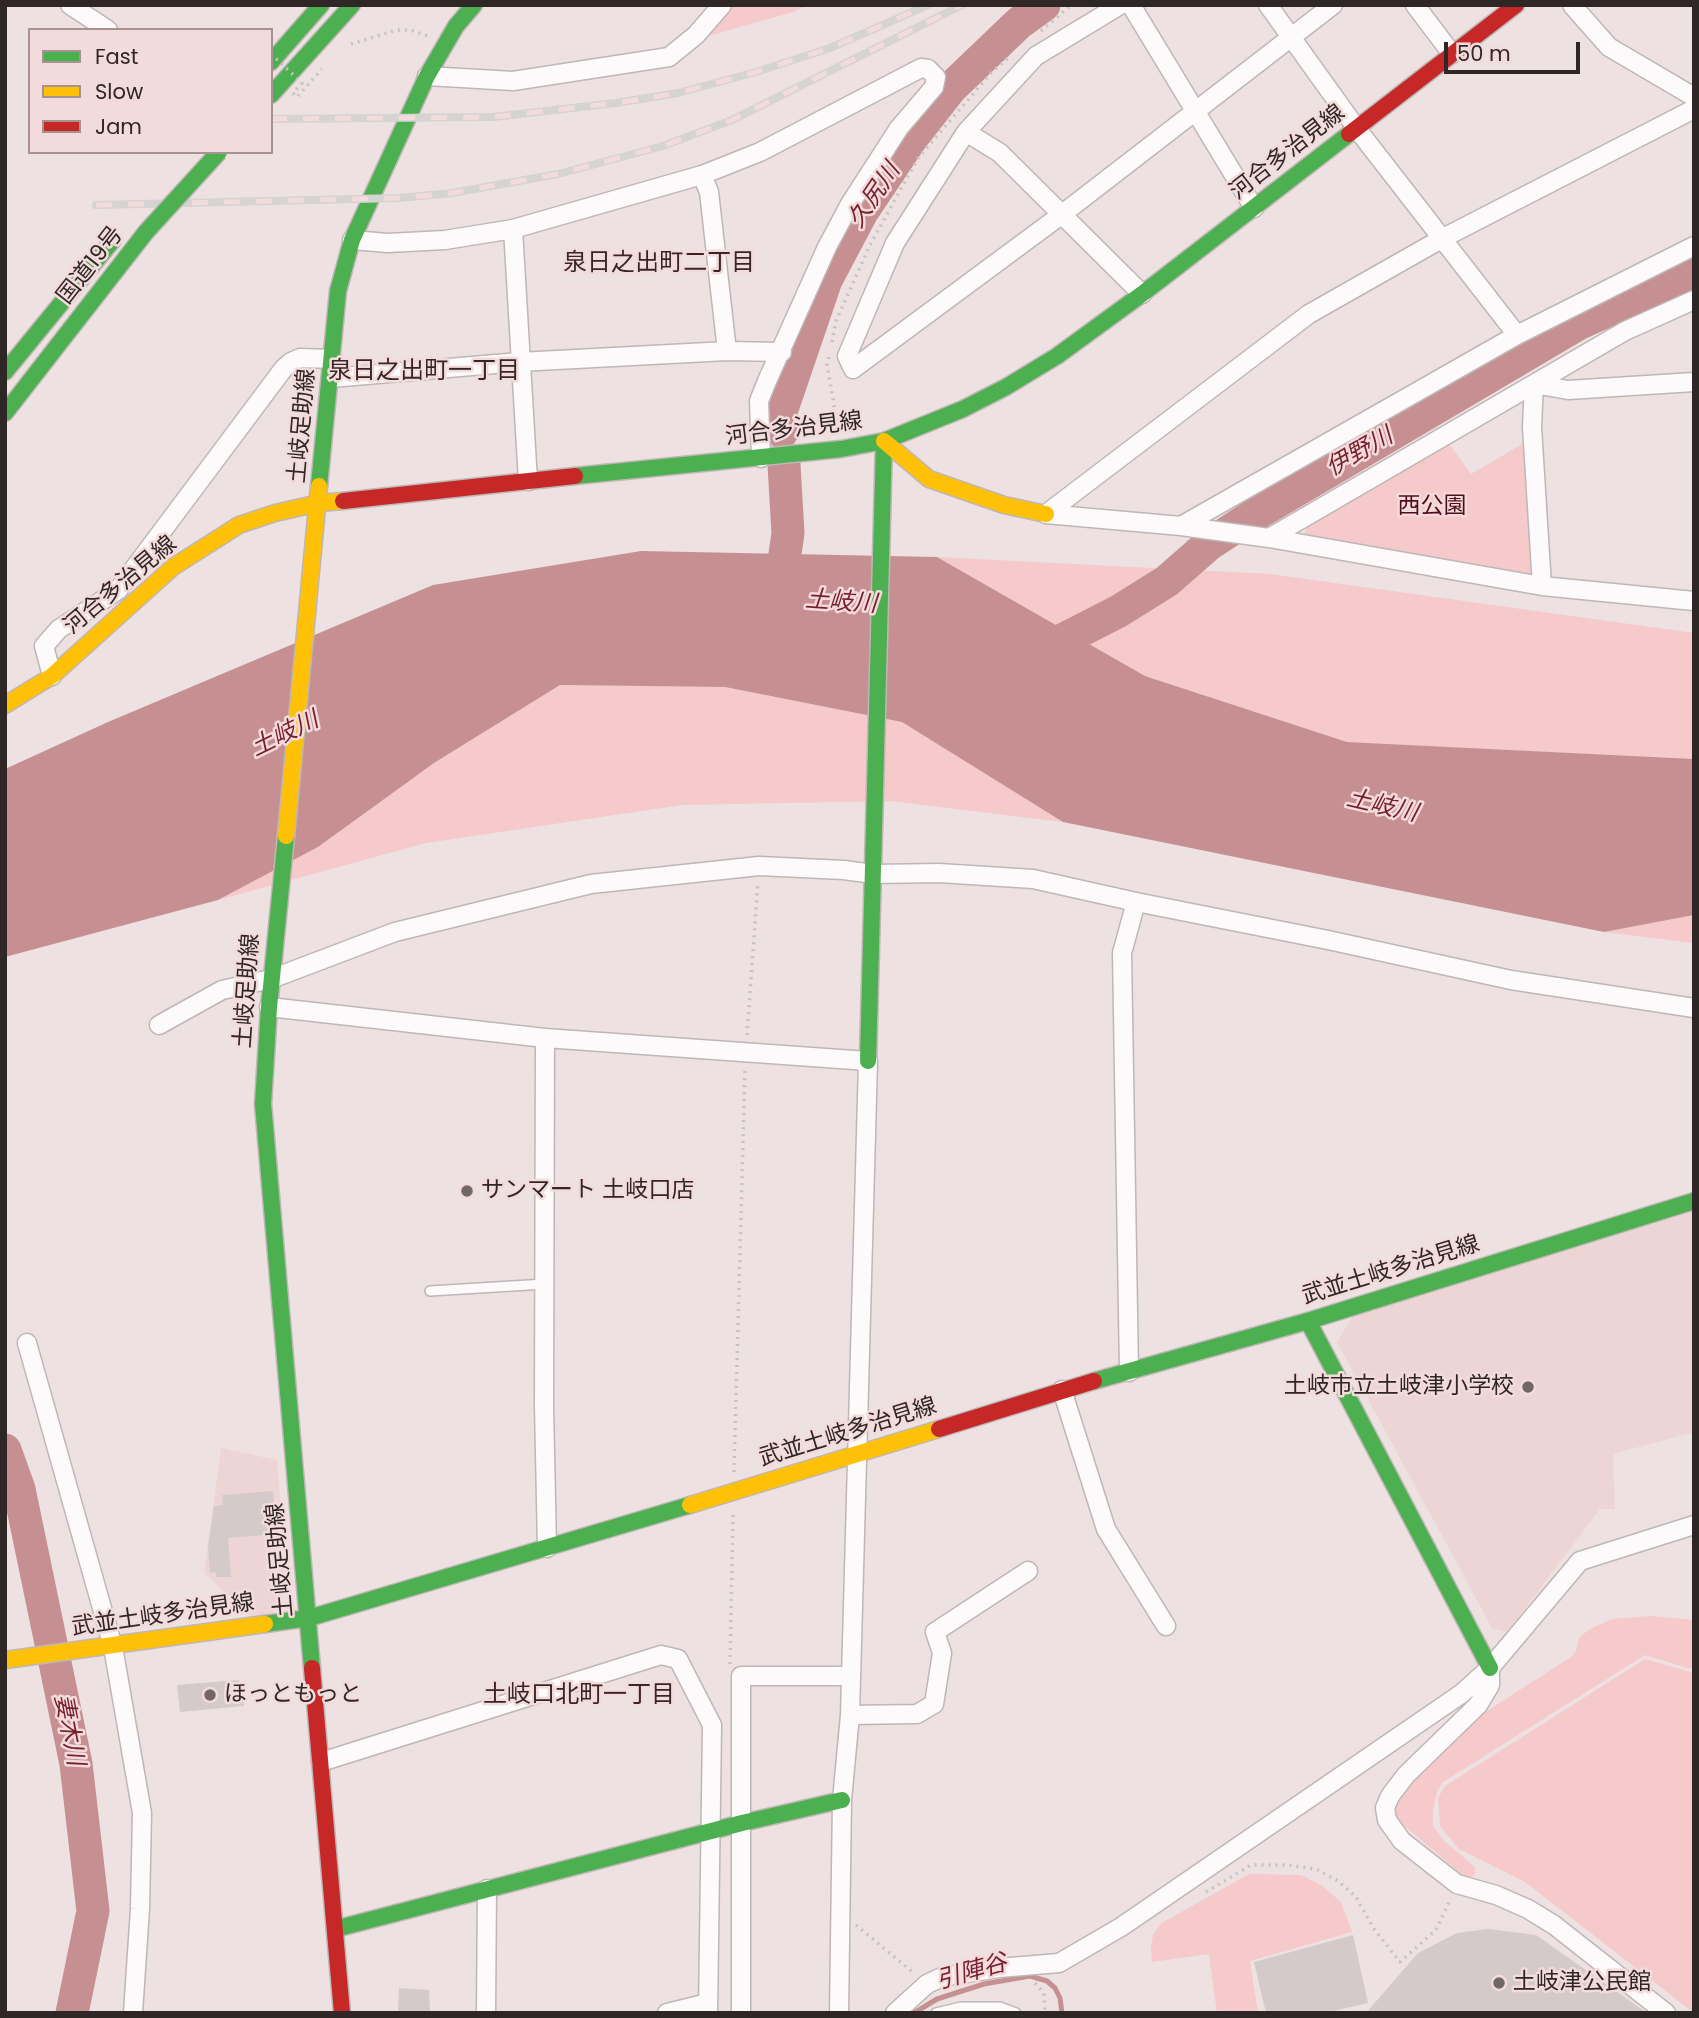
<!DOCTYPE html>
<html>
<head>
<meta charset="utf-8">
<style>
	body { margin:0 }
	#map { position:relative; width:1699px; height:2018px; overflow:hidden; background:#ede1e1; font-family:Poppins,sans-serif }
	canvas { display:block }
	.frame { position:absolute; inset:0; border:7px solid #2f2626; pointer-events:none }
	.legend { position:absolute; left:28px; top:28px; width:245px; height:126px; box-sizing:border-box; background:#f3dbdb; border:2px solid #a59393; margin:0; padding:9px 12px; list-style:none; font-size:21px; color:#2f2626 }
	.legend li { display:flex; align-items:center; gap:14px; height:35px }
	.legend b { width:35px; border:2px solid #a59393 }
	.scale { position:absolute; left:1444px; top:42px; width:136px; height:32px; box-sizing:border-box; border:4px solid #2f2626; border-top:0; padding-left:9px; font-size:21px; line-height:24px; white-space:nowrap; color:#2f2626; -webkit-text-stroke:5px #f3dbdb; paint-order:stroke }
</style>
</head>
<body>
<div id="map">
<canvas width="1699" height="2018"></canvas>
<div class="frame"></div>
<ul class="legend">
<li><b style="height:9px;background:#4caf50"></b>Fast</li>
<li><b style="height:9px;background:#ffc107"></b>Slow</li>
<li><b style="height:9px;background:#c62828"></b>Jam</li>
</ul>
<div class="scale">50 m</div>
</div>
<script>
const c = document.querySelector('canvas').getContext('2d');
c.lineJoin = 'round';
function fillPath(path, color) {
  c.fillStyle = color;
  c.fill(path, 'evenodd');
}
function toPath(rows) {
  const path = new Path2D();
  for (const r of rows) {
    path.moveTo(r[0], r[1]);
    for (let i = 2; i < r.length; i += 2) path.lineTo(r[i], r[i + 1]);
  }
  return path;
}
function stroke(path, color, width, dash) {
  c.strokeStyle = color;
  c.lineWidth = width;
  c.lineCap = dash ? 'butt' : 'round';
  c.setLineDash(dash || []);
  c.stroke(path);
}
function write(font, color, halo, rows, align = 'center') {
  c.font = font + ' Poppins,"Noto Sans JP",sans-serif';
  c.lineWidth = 5;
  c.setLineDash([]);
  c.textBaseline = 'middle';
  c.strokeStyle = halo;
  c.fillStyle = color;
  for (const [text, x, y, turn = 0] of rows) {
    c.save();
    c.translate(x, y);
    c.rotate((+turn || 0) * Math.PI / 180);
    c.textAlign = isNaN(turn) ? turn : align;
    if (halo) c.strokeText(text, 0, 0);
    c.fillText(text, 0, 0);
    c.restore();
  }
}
const built = toPath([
	[1694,1211,1694,1432,1613,1454,1615,1509,1600,1509,1507,1632,1492,1628,1337,1342,1355,1312],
	[221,1448,277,1460,287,1588,273,1615,252,1618,204,1573]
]);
const green = toPath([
	[734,5,808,5,793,12,708,36],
	[1446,440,1471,474,1526,442,1533,574,1304,535,1308,523],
	[937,557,1270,574,1694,633,1694,759,1347,742,1145,676],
	[560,685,725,687,903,722,1063,822,890,801,682,805,426,843,218,900,318,847,434,763],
	[1694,915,1694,943,1604,932],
	[1651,1616,1694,1620,1694,1670,1645,1655,1443,1782,1437,1792,1433,1810,1433,1826,1444,1841,1475,1867,1475,1874,1470,1878,1465,1877,1394,1817,1394,1798,1470,1722,1571,1657,1576,1651,1579,1637,1592,1628,1612,1619],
	[1645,1659,1694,1673,1694,2013,1525,1882,1459,1849,1440,1826,1438,1798,1445,1786],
	[1249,1874,1301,1875,1321,1885,1341,1902,1352,1932,1250,1961,1258,2013,1217,2013,1209,1954,1152,1962,1151,1948,1153,1935,1160,1924]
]);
const water = toPath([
	[641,551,937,557,1145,676,1347,742,1694,759,1694,915,1604,932,1063,822,902,722,725,687,560,685,434,763,318,847,218,900,5,957,5,769,108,722,433,585]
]);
const stream = toPath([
	[914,2013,937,1999,984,1984,1030,1976,1047,1981,1055,1988,1060,1998,1062,2013]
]);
const river = toPath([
	[782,432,781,412,826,280,862,212,911,139,951,88,1019,23,1044,5],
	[779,596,788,533,784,465],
	[1037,653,1119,611,1167,581,1208,545,1251,517,1578,324,1694,272],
	[5,1450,19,1489,76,1764,93,1911,72,2013]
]);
const building = toPath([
	[273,1491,277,1534,228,1538,231,1577,216,1577,216,1572,210,1573,208,1548,214,1506,223,1505,222,1495],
	[239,1680,244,1706,180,1712,177,1685],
	[1488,1929,1536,1935,1647,2013,1366,2013,1418,1953,1457,1933],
	[1353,1935,1368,2003,1325,2013,1266,2013,1254,1962],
	[399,1988,429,1990,430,2013,398,2013]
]);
const path = toPath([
	[1041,31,1071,5],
	[351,44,397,30,411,30,427,36],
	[832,342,836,321,870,245,918,158,991,73,1008,58],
	[829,357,827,364,838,429],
	[747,1035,758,882],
	[734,1472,745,1070],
	[730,1664,733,1515],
	[1206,1892,1251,1865,1287,1865,1316,1869,1338,1881,1356,1897,1374,1929,1400,1962,1436,1930,1451,1898],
	[856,1925,915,1974],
	[1035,1983,1044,1993,1045,2013]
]);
const lane = toPath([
	[430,1291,545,1284],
	[936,2013,961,2007,1000,2007,1016,2013]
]);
const street = toPath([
	[70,5,108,30],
	[1120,5,1036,56,966,132,1000,153,1142,294],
	[1131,5,1254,208],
	[1268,5,1357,129,1517,335],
	[1415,5,1452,54],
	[1572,5,1609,47,1694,97],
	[427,76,513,81,669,57,696,35,722,5],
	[966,132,895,243,847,356,853,369,1061,215,1333,5],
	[702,175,709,192,727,351],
	[513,229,528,481],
	[352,240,388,243,445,240,513,229,702,175,760,152,921,68,928,69,936,77,934,87,899,128,850,204,827,247,767,381,759,401,761,458],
	[331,378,519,362,727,351,782,352],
	[1046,514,1309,314,1443,238,1694,109],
	[1046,514,1181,526,1269,538,1542,586,1694,601],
	[1181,526,1517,335,1694,246],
	[1269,538,1625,331,1694,300],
	[1542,586,1532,427,1534,384,1568,390,1694,382],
	[52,676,44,646,59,629,118,590,284,368,291,362,300,358,332,359],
	[269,1007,545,1038,868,1061,850,1715,842,1800,839,2013],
	[159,1025,222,990,271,979,395,932,591,884,759,866,844,870,873,874,939,873,1033,879,1136,902,1328,940,1511,980,1694,1008],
	[545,1038,544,1406,547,1548],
	[27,1343,113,1647,142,1813,140,1909,133,2013],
	[1129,1372,1122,953,1136,902],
	[1062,1390,1106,1529,1166,1626],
	[1490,1668,1490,1685,1478,1705,1406,1775,1390,1796,1385,1808,1387,1820,1402,1841,1457,1884,1496,1895,1528,1909,1554,1925,1666,2013],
	[850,1715,917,1714,934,1704,942,1653,935,1632,1028,1571],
	[321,1762,661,1655,678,1659,712,1725,708,2013],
	[486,2013,487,1889],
	[667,2013,708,2003],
	[741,2013,741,1676,850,1676],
	[895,2013,927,1984,942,1977,999,1968,1059,1963,1121,1927,1461,1694,1490,1668,1580,1561,1694,1525]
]);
const fast = toPath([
	[271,62,321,5],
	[271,95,352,5],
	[5,372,113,240],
	[5,413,146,232],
	[575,476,841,449,884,441,963,409,1006,387,1057,356,1142,294,1349,134],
	[319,486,338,291,352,240,427,76,456,26,474,5],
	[286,836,269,1007,263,1104,312,1668],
	[868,1061,884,441],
	[1308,1321,1490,1668],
	[1094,1381,1308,1321,1694,1201],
	[265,1624,309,1618,690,1505],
	[335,1929,742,1823,842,1800]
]);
const slow = toPath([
	[884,441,929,479,1004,505,1046,514],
	[5,705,52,676,173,567,239,525,275,513,319,503,343,501],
	[286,836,319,486],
	[690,1505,939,1429],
	[5,1660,265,1624]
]);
const jam = toPath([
	[1349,134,1516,5],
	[343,501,575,476],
	[939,1429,1094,1381],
	[312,1668,342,2013]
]);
const rail = toPath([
	[271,119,493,117,616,103,678,93,756,72,830,48,928,5],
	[96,205,399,198,452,193,558,174,663,146,732,120,962,5]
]);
const pathBridge = toPath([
	[271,54,302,83,293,93,297,97,322,69]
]);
const fastBridge = toPath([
	[146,232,219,152]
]);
const markers = [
	[467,1191,7,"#726767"],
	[1528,1387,7,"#726767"],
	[210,1695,7,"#726767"],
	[1499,1983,7,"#726767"]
];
const streetNames = [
	["河合多治見線",1288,153,-38],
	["国道19号",91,266,-52],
	["土岐足助線",303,426,-85],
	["河合多治見線",794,430,-7],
	["河合多治見線",121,586,-40],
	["土岐足助線",248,991,-86],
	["武並土岐多治見線",1391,1271,-17],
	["武並土岐多治見線",848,1433,-17],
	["土岐足助線",281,1560,-95],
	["武並土岐多治見線",163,1616,-8]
];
const parkNames = [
	["西公園",1432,507]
];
const poiNames = [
	["サンマート 土岐口店",481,1191],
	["土岐市立土岐津小学校",1514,1387,"right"],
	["ほっともっと",224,1695],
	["土岐津公民館",1513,1983]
];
const waterNames = [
	["久尻川",875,196,-56],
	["伊野川",1360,453,-30],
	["土岐川",841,603,4],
	["土岐川",285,735,-26],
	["土岐川",1382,807,13],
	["妻木川",68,1730,79],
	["引陣谷",972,1973,-16]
];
const neighbourhoodNames = [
	["泉日之出町二丁目",659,264],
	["泉日之出町一丁目",424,372],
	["土岐口北町一丁目",579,1696]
];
fillPath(built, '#edd5d6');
fillPath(green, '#f6c9ca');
fillPath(water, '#c69093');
stroke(stream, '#c69093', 5);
stroke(river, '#c69093', 33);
fillPath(building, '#d4caca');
stroke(lane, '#bfb6b6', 12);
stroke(street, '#bfb6b6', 21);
stroke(fast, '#bfb6b6', 19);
stroke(slow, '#bfb6b6', 19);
stroke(jam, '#bfb6b6', 19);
stroke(path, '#c7c2c2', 3.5, [2, 5]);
stroke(lane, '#fcfafa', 9);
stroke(street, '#fcfafa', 18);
stroke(fast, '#4caf50', 16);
stroke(slow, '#ffc107', 16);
stroke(jam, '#c62828', 16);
stroke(rail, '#d6d3d3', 8);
stroke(rail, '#f3dbdb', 5, [16]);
stroke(fastBridge, '#bfb6b6', 19, []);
stroke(pathBridge, '#c7c2c2', 3.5, [2, 5]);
stroke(fastBridge, '#4caf50', 16);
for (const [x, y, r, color] of markers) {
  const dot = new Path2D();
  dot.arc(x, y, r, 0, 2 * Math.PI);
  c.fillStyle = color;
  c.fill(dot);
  stroke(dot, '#f3dbdb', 2.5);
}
write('23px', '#2f2626', '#f3dbdb', streetNames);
write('23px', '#500c18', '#f3dbdb', parkNames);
write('23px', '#2f2626', '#f3dbdb', poiNames, 'left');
write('italic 24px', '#781f2d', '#f3dbdb', waterNames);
write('24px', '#382627', '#f3dbdb', neighbourhoodNames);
</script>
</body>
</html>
